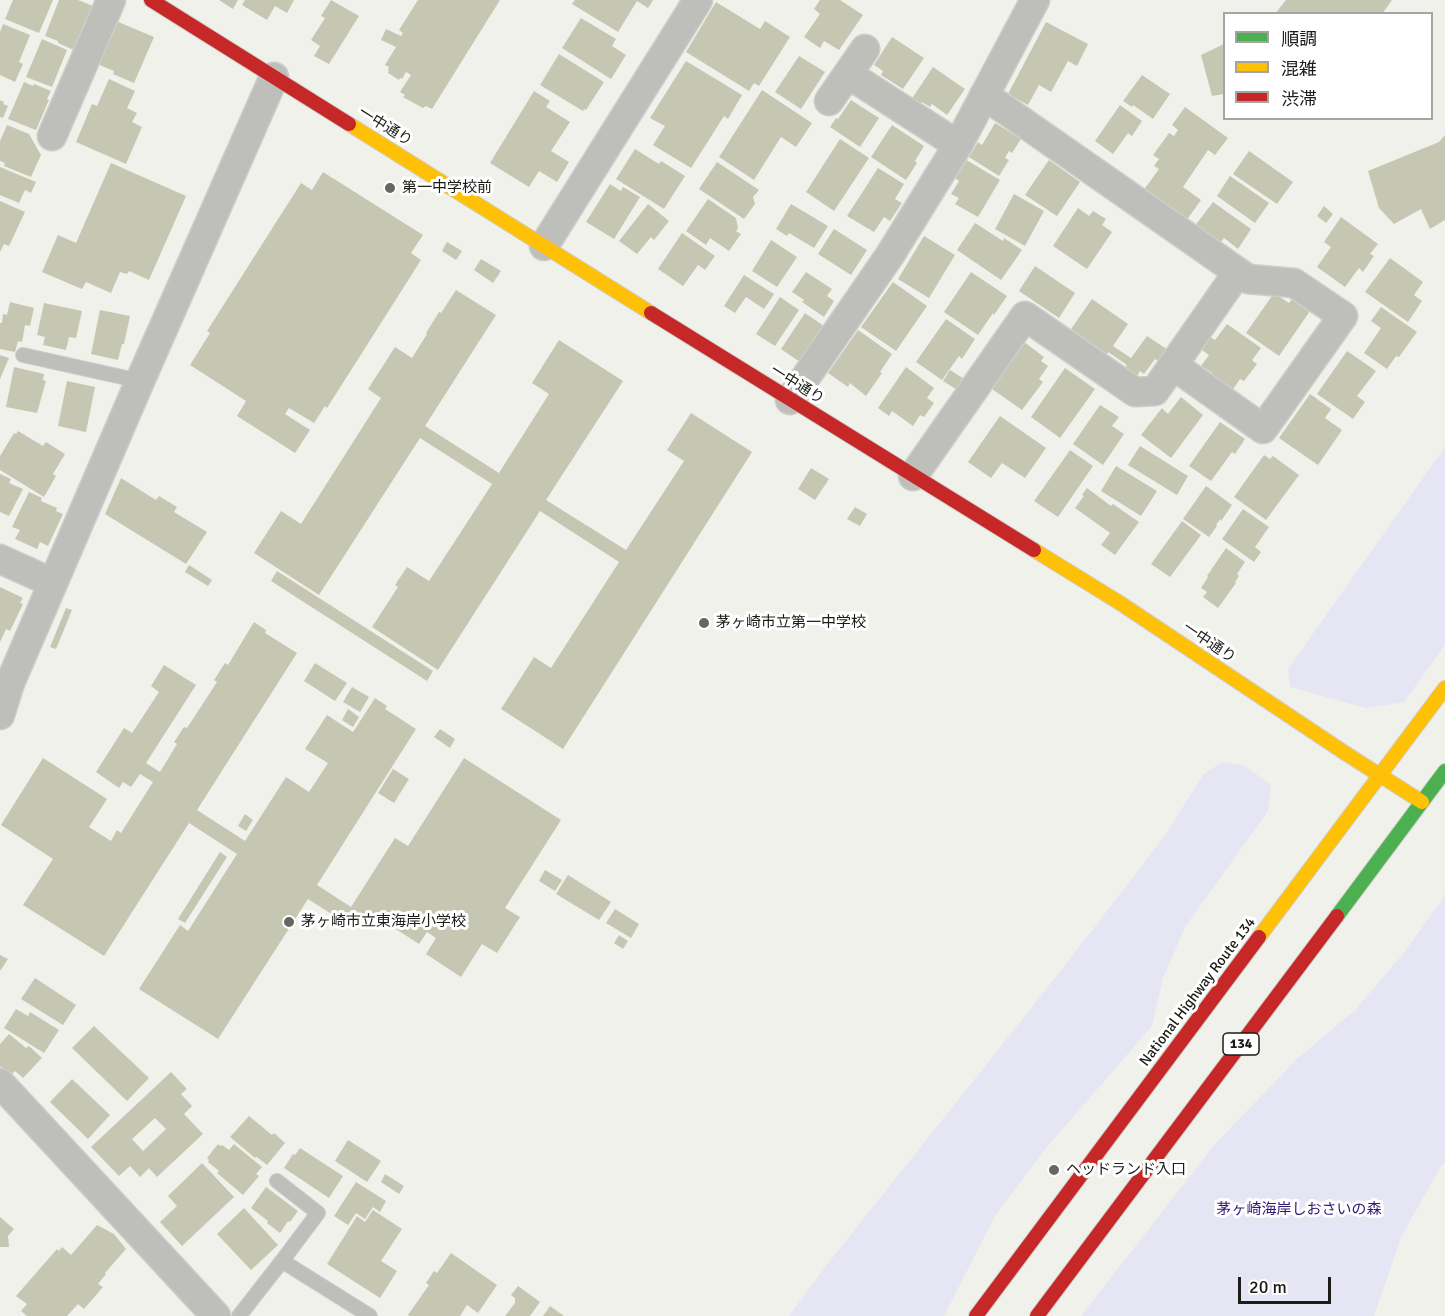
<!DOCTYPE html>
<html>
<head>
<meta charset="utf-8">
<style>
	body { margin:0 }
	#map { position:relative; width:1445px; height:1316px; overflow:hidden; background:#f0f1eb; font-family:Signika,"Noto Sans JP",sans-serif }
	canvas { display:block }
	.legend { position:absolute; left:1223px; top:12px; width:210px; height:108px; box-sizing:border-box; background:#fff; border:2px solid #a4a4a3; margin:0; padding:8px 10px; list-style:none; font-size:18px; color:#1b1b18 }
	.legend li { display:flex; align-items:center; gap:12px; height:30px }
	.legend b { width:30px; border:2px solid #a4a4a3 }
	.scale { position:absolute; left:1238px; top:1277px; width:93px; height:27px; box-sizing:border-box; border:3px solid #1b1b18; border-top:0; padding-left:8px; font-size:18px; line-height:21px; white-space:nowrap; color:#1b1b18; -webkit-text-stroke:4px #fff; paint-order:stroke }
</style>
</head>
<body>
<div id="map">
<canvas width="1445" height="1316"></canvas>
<ul class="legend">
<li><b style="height:8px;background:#4caf50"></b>順調</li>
<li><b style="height:8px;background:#ffc107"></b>混雑</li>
<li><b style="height:8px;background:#c62828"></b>渋滞</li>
</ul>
<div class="scale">20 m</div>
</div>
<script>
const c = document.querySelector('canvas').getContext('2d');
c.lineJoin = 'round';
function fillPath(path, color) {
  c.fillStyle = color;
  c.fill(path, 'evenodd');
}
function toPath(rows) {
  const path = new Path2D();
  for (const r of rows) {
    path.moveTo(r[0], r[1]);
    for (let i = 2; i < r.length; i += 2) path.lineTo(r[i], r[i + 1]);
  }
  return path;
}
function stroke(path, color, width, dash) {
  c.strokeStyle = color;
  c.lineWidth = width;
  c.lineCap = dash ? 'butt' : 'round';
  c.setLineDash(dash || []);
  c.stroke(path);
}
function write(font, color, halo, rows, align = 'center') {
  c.font = font + ' Signika,"Noto Sans JP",sans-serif';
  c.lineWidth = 6;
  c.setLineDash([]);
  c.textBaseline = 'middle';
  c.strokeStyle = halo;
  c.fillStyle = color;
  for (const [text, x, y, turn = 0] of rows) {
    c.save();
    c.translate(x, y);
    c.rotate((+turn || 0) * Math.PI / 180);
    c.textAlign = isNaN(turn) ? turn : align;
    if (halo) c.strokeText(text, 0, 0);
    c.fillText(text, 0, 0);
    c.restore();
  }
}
const green = toPath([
	[1445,447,1445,645,1404,702,1366,708,1290,687,1288,669],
	[1222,762,1245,766,1271,785,1268,811,1185,927,1163,978,1152,1026,1046,1148,995,1216,944,1316,789,1316,826,1266,1063,968,1164,837,1203,775],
	[1445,894,1445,1162,1440,1168,1402,1235,1374,1316,1081,1316,1215,1144,1297,1059,1355,1010,1403,954,1442,900]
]);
const building = toPath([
	[13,0,53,0,39,33,5,19],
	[59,0,78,0,93,6,74,50,58,43,58,41,45,36],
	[219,0,238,0,233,9],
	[245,0,294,0,287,13,275,6,267,20,242,5],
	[331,0,359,16,329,64,314,56,320,46,311,40,325,18,321,16],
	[418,0,500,0,432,109,426,106,423,108,403,97,405,95,400,92,411,75,406,72,402,79,400,78,399,80,388,73,389,71,388,70,389,67,385,65,396,47,381,40,386,29,401,36,403,33,399,30],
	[575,0,653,0,648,8,637,1,618,32,572,4],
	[820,0,840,0,863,15,839,50,824,41,820,48,804,37,820,14,814,9],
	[1286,0,1392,0,1382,14,1275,14],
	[716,2,760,29,765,21,790,37,759,86,754,83,749,91,686,52],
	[581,18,616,39,612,46,626,55,611,79,562,48],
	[116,21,154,37,134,83,113,74,114,71,97,64],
	[1046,22,1088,44,1077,66,1068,61,1051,92,1039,85,1028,105,1008,94],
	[3,24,30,35,19,62,23,64,15,82,0,75,0,32],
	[892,37,924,58,903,89,881,75,883,71,874,65],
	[42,39,67,50,52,87,26,77],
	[1224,44,1224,94,1212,96,1201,55],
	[559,54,604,82,586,110,584,109,583,111,540,85],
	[799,56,825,72,801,109,775,92],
	[686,61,742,95,728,119,724,116,691,168,653,145,665,126,650,118],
	[933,67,965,89,947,115,932,104,930,107,922,102,919,106,911,100],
	[1142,75,1170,94,1153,119,1133,105,1132,107,1123,101],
	[109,79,135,91,127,108,137,113,132,122,142,127,126,164,76,142,92,104,97,106],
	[24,82,33,86,34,84,51,91,47,99,49,100,36,130,8,119],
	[762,90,812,123,796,147,781,137,754,180,719,157],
	[534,91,550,101,546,107,570,122,551,151,569,162,557,182,539,171,529,187,490,163],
	[0,100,4,102,3,104,8,106,3,118,0,117],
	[851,100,879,118,860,147,830,127,836,118,838,119],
	[1120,105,1142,121,1132,136,1128,133,1113,154,1095,141],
	[1185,107,1228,138,1215,155,1208,150,1183,187,1201,200,1186,221,1143,191,1159,169,1154,166,1159,159,1153,155,1169,133,1174,136,1178,130,1172,125],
	[995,123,1021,139,1012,153,1009,151,1005,158,1009,160,999,176,969,157,978,142,982,145],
	[7,125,29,134,41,155,31,177,4,166,5,163,0,161,0,141],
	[892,125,924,146,915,161,917,163,906,180,871,157],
	[1445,135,1445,220,1430,229,1421,209,1394,224,1379,208,1368,171,1439,142],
	[840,139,869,158,834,211,806,192],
	[635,149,659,164,661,161,685,176,664,209,616,179],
	[1249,151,1293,182,1277,204,1233,174],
	[963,158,1000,180,978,217,955,204,959,198,951,194,959,181,952,176],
	[1049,160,1080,182,1057,216,1025,195],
	[717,162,759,190,753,197,755,204,744,219,699,189],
	[111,163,186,196,149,280,129,271,127,274,120,272,111,293,86,282,82,289,42,272,58,235,76,243],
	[0,167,36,182,31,193,25,190,19,203,0,195],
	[878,168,904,184,895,199,902,203,890,221,884,217,874,232,847,216],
	[323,172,423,235,411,253,421,260,327,408,325,406,314,423,289,408,285,414,310,430,295,453,237,416,246,401,190,365,210,333,207,331,301,183,312,190],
	[1230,176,1269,203,1255,223,1217,196],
	[610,184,621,191,623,187,640,197,614,239,586,222],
	[1014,194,1044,211,1025,246,995,229],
	[708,199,736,218,738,228,736,231,741,234,729,251,710,238,706,245,686,231],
	[0,201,25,212,9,246,4,244,0,252],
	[1213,202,1251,229,1238,249,1224,238,1219,245,1194,227],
	[648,204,669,221,654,240,651,237,637,254,619,241],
	[791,204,828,226,814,248,789,233,787,236,776,229],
	[1324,206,1333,214,1326,223,1317,216],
	[1078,208,1089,216,1093,211,1106,219,1102,225,1112,232,1087,269,1053,246],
	[1341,217,1378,244,1370,254,1374,256,1363,272,1359,268,1345,287,1317,267,1331,247,1324,242],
	[975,223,1003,241,1004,238,1022,250,1001,280,957,250],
	[834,229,867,250,851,275,818,254],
	[682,233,715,256,705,270,698,265,683,286,658,269],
	[924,236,955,255,929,298,898,279],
	[771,240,797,257,777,287,752,271],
	[447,242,462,251,456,260,442,251],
	[1390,258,1423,282,1414,295,1422,301,1408,322,1365,292],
	[481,259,501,271,493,283,474,270],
	[1035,266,1075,293,1059,318,1019,291],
	[806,272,832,289,827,296,834,301,824,317,802,302,804,300,792,292],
	[971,272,1007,296,994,315,993,313,978,335,944,312],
	[744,275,774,294,764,309,746,297,735,313,724,306],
	[893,282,927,306,896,351,861,327],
	[456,290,496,315,425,426,499,473,549,394,532,383,559,340,623,381,546,500,626,550,684,461,667,450,691,413,752,452,563,749,501,709,534,657,551,668,619,562,540,511,438,670,372,627,398,587,395,585,407,567,429,581,492,484,420,438,319,595,254,553,281,511,301,524,381,398,368,389,395,347,412,358,427,334,426,333,439,312,441,313],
	[1274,293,1289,303,1292,299,1310,311,1279,356,1246,333],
	[780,297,799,310,775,346,756,334],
	[1092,299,1128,324,1113,346,1131,358,1147,336,1168,350,1160,362,1155,359,1144,374,1140,371,1137,376,1125,368,1127,365,1108,352,1107,355,1071,329],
	[10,302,34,308,30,326,25,325,22,342,18,341,15,352,0,349,0,323,2,323,3,314,7,315],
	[44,303,82,311,76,338,69,337,66,350,43,345,45,337,37,335],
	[1381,307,1417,332,1399,357,1396,356,1387,369,1364,353,1381,328,1371,321],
	[100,310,130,316,124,344,122,344,118,360,91,354],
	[805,313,824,326,800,362,781,349],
	[946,319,975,339,962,359,959,356,942,380,916,362],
	[1227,324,1261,348,1252,360,1257,364,1244,381,1240,379,1231,392,1209,377,1212,373,1201,366,1209,355,1202,350,1210,337,1215,340],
	[858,330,892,354,880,372,882,373,866,396,850,383,848,387,828,373],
	[1024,342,1044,357,1041,361,1048,366,1039,379,1043,382,1022,410,992,389],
	[1347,351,1376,371,1357,396,1365,402,1353,419,1317,394],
	[0,355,9,358,0,379],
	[14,367,44,374,43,380,46,381,37,413,6,407],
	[906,367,934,388,927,398,934,403,924,417,920,415,913,426,892,411,889,416,878,408],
	[1065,368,1095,389,1060,438,1031,417],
	[950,370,966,380,959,391,943,381],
	[67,381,95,387,86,432,58,426],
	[1310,394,1331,409,1325,418,1342,430,1318,465,1279,438],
	[1181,397,1203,415,1171,458,1141,435,1162,408,1168,414],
	[1100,405,1119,417,1112,426,1124,434,1103,465,1073,444],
	[1000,416,1046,448,1025,478,1002,463,991,478,968,462],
	[1220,422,1245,439,1235,454,1232,452,1211,481,1189,466],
	[18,431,43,446,46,442,65,454,53,474,56,476,44,497,0,470,0,456,14,433,16,434],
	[1140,446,1188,476,1177,495,1128,465],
	[1070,450,1093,466,1058,517,1034,501],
	[1264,455,1270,459,1273,456,1299,475,1266,520,1234,497],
	[1116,466,1157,491,1141,516,1101,491],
	[811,468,829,479,815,500,798,489],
	[0,474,11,479,9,483,23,489,9,516,0,512],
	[121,478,156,500,159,496,177,507,174,512,207,532,186,564,105,514],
	[1206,486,1232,505,1221,521,1220,519,1216,525,1217,526,1209,537,1183,519],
	[1087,488,1111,506,1113,504,1139,522,1115,555,1101,545,1110,533,1075,508,1084,496,1082,495],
	[29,492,42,498,41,501,57,508,56,511,63,514,48,546,40,542,37,549,15,539,20,530,12,527],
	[855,507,867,514,860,526,847,519],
	[1243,509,1269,527,1255,547,1261,552,1254,562,1222,539],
	[1182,521,1201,535,1170,577,1151,564],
	[1226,548,1245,562,1237,574,1239,576,1235,582,1236,583,1218,608,1203,597,1207,592,1201,588,1208,577,1207,576],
	[189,565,212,580,208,586,185,572],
	[277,571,433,671,427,681,271,581],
	[0,587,23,598,20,603,23,604,10,631,6,629,0,642],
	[66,608,72,610,56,649,50,647],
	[254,622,266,630,265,633,297,653,197,810,245,841,286,777,309,792,328,763,305,749,327,715,353,732,375,698,387,706,385,709,416,729,317,885,351,907,395,838,408,846,464,758,561,820,505,908,520,917,497,953,482,944,461,977,426,954,436,938,427,932,419,944,368,911,355,929,308,899,218,1039,139,989,180,925,188,931,237,854,189,823,104,956,23,905,53,859,1,825,43,758,107,799,89,827,111,841,117,830,121,833,153,782,140,774,131,787,123,782,119,788,96,772,124,728,132,733,159,692,151,686,164,665,196,685,146,763,160,772,177,744,174,742,184,727,187,728,217,682,214,680,225,663,228,665],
	[315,663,347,683,335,701,304,681],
	[352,687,369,697,360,712,343,702],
	[348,709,359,717,353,727,342,720],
	[440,729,455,739,450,748,434,737],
	[393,769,409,779,394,803,378,793],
	[245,814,253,820,246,831,238,826],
	[220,852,227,857,185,923,178,919],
	[545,870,562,880,555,891,539,881],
	[568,875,611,902,599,920,556,894],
	[615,909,639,924,631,938,606,923],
	[619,935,628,941,623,949,614,943],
	[0,955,8,959,0,971],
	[35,978,76,1005,63,1025,21,999],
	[16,1009,28,1016,30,1012,59,1030,44,1053,4,1028],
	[94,1026,149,1078,127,1101,72,1048],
	[9,1034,26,1048,29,1046,42,1058,23,1078,15,1071,10,1076,0,1066,0,1044],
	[171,1072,187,1089,181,1094,192,1106,184,1114,203,1134,157,1177,149,1168,140,1177,130,1166,119,1176,91,1147],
	[155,1118,166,1129,143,1151,132,1139],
	[72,1079,110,1115,88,1139,50,1102],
	[249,1116,272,1135,274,1133,285,1143,267,1165,257,1157,255,1158,230,1137],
	[348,1140,381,1161,367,1182,335,1161],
	[218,1144,220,1146,222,1145,229,1150,234,1144,262,1167,256,1174,259,1176,243,1195,217,1173,219,1171,208,1162,209,1160,207,1158],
	[300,1148,343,1176,329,1198,284,1168,293,1154,295,1155],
	[202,1163,234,1197,182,1246,160,1222,177,1206,168,1196],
	[385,1174,404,1186,399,1194,381,1182],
	[356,1182,386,1201,380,1212,373,1207,365,1219,356,1213,348,1225,334,1216],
	[266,1187,298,1211,290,1222,288,1221,280,1233,267,1223,268,1221,251,1208],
	[244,1208,278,1245,251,1270,217,1234],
	[373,1210,402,1229,381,1261,397,1271,380,1298,327,1264,357,1216,365,1222],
	[0,1217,14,1229,8,1236,9,1247,0,1247],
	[97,1225,114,1234,126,1249,105,1273,106,1274,98,1284,103,1287,84,1309,78,1304,67,1316,27,1316,21,1311,27,1304,16,1296,57,1249,59,1251,62,1247,71,1255],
	[451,1253,497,1285,478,1313,467,1305,460,1316,410,1316,408,1315,429,1285,426,1283,434,1271,437,1273],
	[518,1286,540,1302,530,1316,505,1316,515,1303,515,1298,511,1295],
	[550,1306,564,1316,543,1316]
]);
const lane = toPath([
	[23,355,140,381],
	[277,1181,318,1213,282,1261],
	[239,1316,282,1261,370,1316]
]);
const street = toPath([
	[848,74,958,145],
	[984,95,1248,279,1294,283,1343,316,1263,429,1173,365],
	[829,101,865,49],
	[52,136,111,0],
	[544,246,698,0],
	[790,400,890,255,958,145,1035,0],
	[913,476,1025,316,1135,392,1155,391,1238,272],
	[0,559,53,583],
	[0,715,10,683,140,381,274,77],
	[0,1083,216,1316]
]);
const fast = toPath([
	[1337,916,1445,771]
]);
const slow = toPath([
	[349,124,651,313],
	[1034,550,1120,603,1345,753,1422,802],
	[1259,937,1445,688]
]);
const jam = toPath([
	[151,0,349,124],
	[651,313,1034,550],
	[976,1316,1259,937],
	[1037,1316,1337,916]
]);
const markers = [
	[390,188,6,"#666662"],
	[704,623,6,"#666662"],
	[289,922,6,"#666662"],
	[1054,1170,6,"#666662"]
];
const shields = [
	[1241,1044,36]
];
const shieldNames = [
	["134",1241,1044]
];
const streetNames = [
	["一中通り",385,127,32],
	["一中通り",797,385,32],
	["一中通り",1209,643,34],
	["National Highway Route 134",1198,992,-53]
];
const poiNames = [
	["第一中学校前",402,188],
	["茅ヶ崎市立第一中学校",716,623],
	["茅ヶ崎市立東海岸小学校",301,922],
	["ヘッドランド入口",1066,1170]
];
const parkNames = [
	["茅ヶ崎海岸しおさいの森",1299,1210]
];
fillPath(green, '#e5e5f3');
fillPath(building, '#c6c7b2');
stroke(lane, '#cdceca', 16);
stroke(street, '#cdceca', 31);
stroke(fast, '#cdceca', 16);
stroke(slow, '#cdceca', 16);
stroke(jam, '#cdceca', 16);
stroke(lane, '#bebebb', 14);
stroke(street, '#bebebb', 28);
stroke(fast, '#4caf50', 14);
stroke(slow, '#ffc107', 14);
stroke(jam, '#c62828', 14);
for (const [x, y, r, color] of markers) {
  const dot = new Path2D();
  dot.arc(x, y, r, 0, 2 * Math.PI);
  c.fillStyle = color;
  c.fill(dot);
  stroke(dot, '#fff', 2);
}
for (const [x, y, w] of shields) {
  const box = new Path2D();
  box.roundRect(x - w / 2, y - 11, w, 22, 4.5);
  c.fillStyle = '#fff';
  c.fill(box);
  stroke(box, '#1b1b18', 1.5);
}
write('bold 14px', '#1b1b18', null, shieldNames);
write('15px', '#1b1b18', '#fff', streetNames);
write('15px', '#1b1b18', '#fff', poiNames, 'left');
write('15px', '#321876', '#fff', parkNames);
</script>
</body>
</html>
